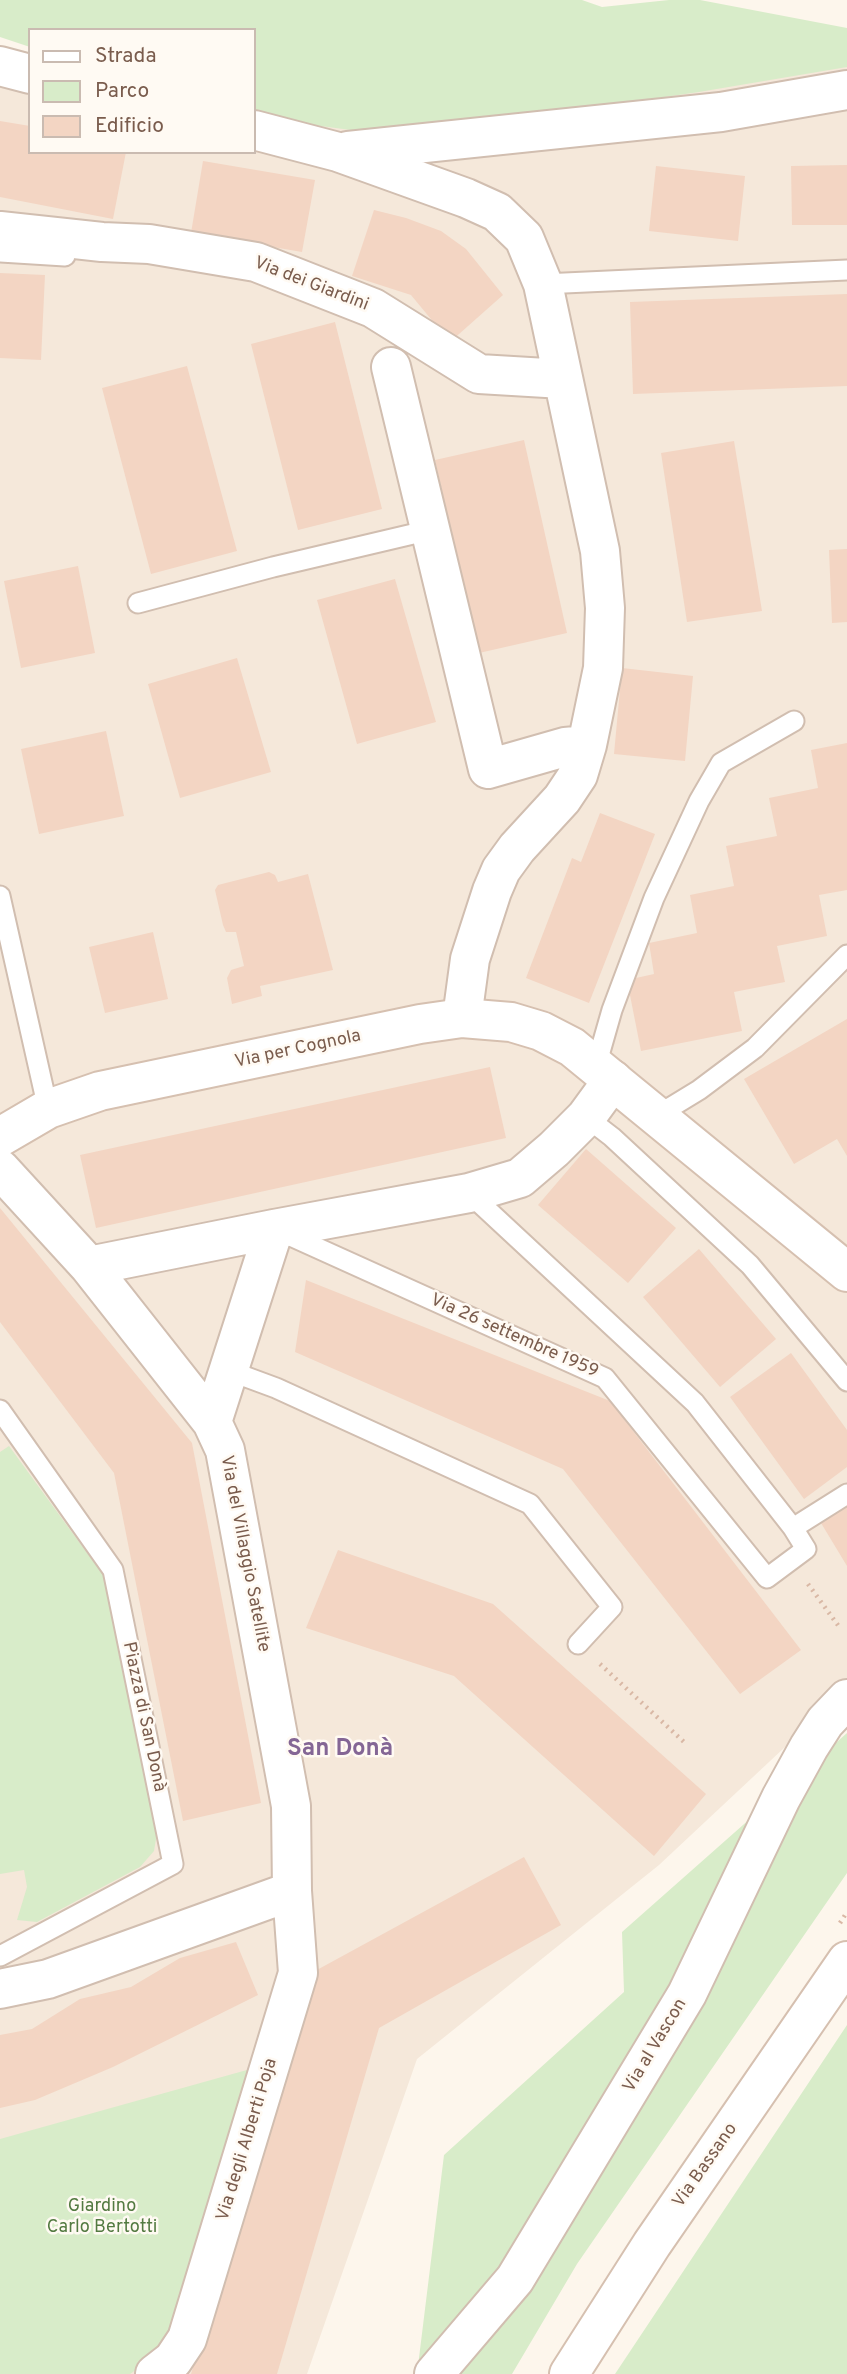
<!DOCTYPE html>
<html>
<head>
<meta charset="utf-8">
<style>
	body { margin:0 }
	#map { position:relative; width:847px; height:2374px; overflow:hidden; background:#fdf6ec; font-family:Overpass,sans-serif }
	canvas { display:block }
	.legend { position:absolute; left:28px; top:28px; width:228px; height:126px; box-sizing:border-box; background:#fffaf3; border:2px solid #cabbb1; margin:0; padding:9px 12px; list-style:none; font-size:21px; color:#7a5c4d }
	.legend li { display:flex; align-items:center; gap:14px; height:35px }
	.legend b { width:35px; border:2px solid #cabbb1 }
</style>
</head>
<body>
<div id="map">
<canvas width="847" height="2374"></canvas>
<ul class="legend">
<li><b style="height:9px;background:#fff"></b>Strada</li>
<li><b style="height:19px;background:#d8ecc9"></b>Parco</li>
<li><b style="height:19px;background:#f3d5c3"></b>Edificio</li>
</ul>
</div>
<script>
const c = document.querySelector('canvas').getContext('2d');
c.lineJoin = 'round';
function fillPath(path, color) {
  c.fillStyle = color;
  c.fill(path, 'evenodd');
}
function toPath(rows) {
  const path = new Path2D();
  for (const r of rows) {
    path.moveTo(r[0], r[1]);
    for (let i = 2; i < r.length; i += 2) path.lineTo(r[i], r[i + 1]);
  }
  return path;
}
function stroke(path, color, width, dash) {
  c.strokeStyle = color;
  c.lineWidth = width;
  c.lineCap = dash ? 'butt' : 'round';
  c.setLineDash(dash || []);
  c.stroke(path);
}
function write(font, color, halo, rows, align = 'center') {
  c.font = font + ' Overpass,sans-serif';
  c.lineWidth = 5;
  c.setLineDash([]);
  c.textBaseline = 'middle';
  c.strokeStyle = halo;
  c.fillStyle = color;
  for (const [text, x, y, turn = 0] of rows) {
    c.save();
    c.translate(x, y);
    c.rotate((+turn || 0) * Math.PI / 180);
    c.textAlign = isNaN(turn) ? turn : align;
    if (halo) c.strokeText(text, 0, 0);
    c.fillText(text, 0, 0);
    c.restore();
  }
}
const residential = toPath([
	[847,64,847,1689,659,1865,417,2059,307,2374,0,2374,0,66,30,67,30,152,254,152,254,70]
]);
const green = toPath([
	[0,0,582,0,602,7,669,0,700,0,847,28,847,67,699,92,395,136,254,117,254,30,30,30,30,47,0,37],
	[9,1446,106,1579,157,1833,154,1851,140,1867,37,1922,17,1920,27,1887,24,1870,0,1874,0,1452],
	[847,1733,847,1873,577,2264,512,2374,417,2374,444,2155,624,1992,622,1932],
	[847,2025,847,2374,615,2374],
	[254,2068,167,2348,130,2374,0,2374,0,2139]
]);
const building = toPath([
	[0,121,30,126,30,152,126,152,113,219,0,197],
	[203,161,315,180,302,252,191,233],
	[847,165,847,225,792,225,791,166],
	[656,166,745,176,738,241,649,231],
	[374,210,406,218,441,231,466,249,503,295,450,342,411,295,352,276],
	[0,273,45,275,41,360,0,358],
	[847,294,847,386,633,394,630,302],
	[335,322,382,509,298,530,251,344],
	[187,366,237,551,151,574,102,388],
	[524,440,567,633,479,653,435,460],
	[734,441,762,611,687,622,661,453],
	[847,549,847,622,832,623,829,550],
	[78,566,95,653,21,668,4,581],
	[395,579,436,722,357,744,317,600],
	[237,658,271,772,180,798,148,684],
	[622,668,693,676,685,761,614,754],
	[106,731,124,816,39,834,21,749],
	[847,743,847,890,819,895,827,936,777,946,785,982,734,992,742,1031,641,1051,627,980,654,974,649,943,697,933,690,895,734,886,726,846,777,836,769,798,818,788,811,750],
	[600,813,655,834,589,1003,526,978,572,858,581,862],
	[269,872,275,875,278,882,308,874,333,970,260,986,262,996,232,1004,227,978,231,970,244,966,236,932,226,932,223,925,215,890,218,885],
	[153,932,168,999,105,1013,89,947],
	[847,1019,847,1156,837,1139,794,1164,744,1079],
	[490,1067,506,1138,96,1228,80,1155],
	[586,1149,676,1228,628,1283,538,1205],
	[0,1208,192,1443,261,1803,183,1821,114,1473,0,1322],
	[699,1249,776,1339,720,1387,643,1297],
	[306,1280,610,1401,801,1650,740,1694,563,1469,295,1352],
	[791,1353,847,1430,847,1467,804,1499,730,1397],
	[847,1501,847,1566,818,1518],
	[338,1550,493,1604,706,1794,654,1856,454,1676,306,1628],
	[524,1857,561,1925,379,2028,277,2374,191,2374,315,1971],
	[236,1942,258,1995,113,2067,35,2100,0,2108,0,2035,32,2029,80,1999,131,1987,180,1958]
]);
const path = toPath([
	[808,1584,840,1628],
	[600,1664,684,1742],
	[840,1923,847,1912]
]);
const lane = toPath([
	[0,252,65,256],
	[543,284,847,270],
	[138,603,273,567,430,530],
	[0,896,48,1109],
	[596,1066,612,1010,654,898,699,801,721,763,794,721],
	[658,1115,699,1090,755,1048,847,955],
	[586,1117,612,1137,750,1265,847,1381],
	[282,1232,605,1378,767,1578,806,1549,793,1528,695,1403,469,1193],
	[230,1371,276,1388,530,1504,612,1607,578,1644],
	[0,1410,113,1570,173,1864,0,1956],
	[793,1528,847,1494]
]);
const street = toPath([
	[0,66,30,74],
	[254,130,338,152,466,198,497,212,524,238,543,284,600,551,605,608,603,668,587,745,578,775,562,799,517,848,501,870,492,891,470,959,462,1018],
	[348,151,721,112,847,90],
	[0,231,102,242,149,244,256,262,373,308,479,374,563,379],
	[391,367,488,769,565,747,587,745],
	[0,1169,89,1266,212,1422,225,1450,291,1806,292,1891,298,1973,187,2339,173,2360,155,2374],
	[89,1266,274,1229,469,1193,520,1178,554,1149,586,1117,613,1080],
	[212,1422,274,1229],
	[0,1989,48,1979,292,1891],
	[434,2374,515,2279,687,1994,781,1798,809,1747,825,1722,847,1699]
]);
const secondary = toPath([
	[0,1137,48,1109,100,1091,420,1024,462,1018,511,1022,541,1031,572,1047,847,1272],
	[569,2374,652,2244,847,1961]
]);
const streetNames = [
	["Via dei Giardini",311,285,21],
	["Via per Cognola",298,1050,-12],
	["Via 26 settembre 1959",514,1337,24],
	["Via del Villaggio Satellite",244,1554,79],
	["Piazza di San Donà",143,1717,78],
	["Via al Vascon",656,2046,-59],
	["Via degli Alberti Poja",248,2140,-73],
	["Via Bassano",706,2166,-55]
];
const parkNames = [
	["Giardino",102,2207],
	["Carlo Bertotti",102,2228]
];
const districtNames = [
	["San Donà",340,1750]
];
fillPath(residential, '#f5e8da');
fillPath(green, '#d8ecc9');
fillPath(building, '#f3d5c3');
stroke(lane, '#d1beb0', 23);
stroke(street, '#d1beb0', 42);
stroke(secondary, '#d6c0b0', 42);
stroke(path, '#d9b8a5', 4.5, [2, 5]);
stroke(lane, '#fff', 19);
stroke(street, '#fff', 38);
stroke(secondary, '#fff', 38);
write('18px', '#7a5c4d', '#fffaf3', streetNames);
write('18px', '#537a41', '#fffaf3', parkNames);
write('bold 24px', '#846695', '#fffaf3', districtNames);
</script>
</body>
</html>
